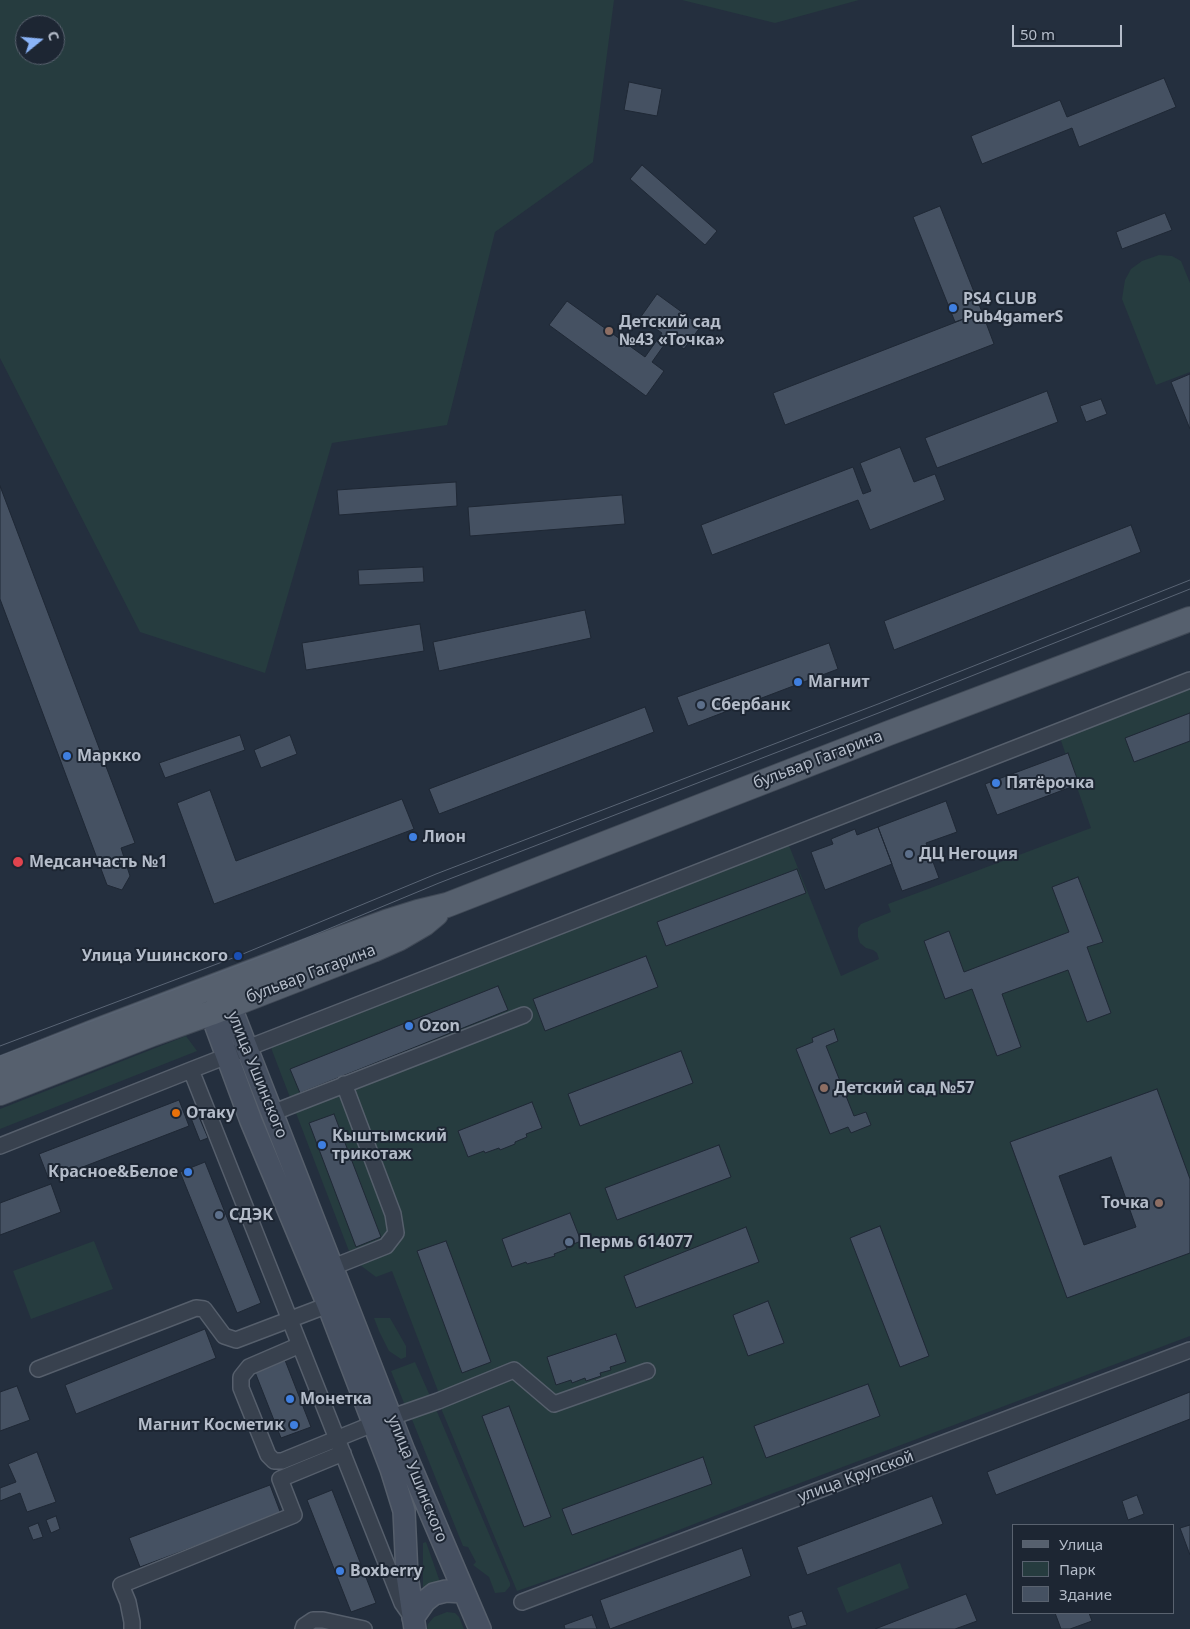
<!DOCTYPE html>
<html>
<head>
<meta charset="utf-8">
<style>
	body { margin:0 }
	#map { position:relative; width:1190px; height:1629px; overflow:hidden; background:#242f3e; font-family:"Noto Sans",sans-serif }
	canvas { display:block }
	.legend { position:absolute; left:1012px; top:1524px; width:162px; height:90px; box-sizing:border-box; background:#1d2633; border:1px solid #59626f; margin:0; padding:6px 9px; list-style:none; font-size:15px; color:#b4bcc9 }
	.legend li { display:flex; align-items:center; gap:10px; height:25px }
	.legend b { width:25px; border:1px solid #59626f }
	.north { position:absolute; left:15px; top:15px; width:50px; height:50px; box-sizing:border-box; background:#1d2633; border:1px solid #59626f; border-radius:50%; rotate:73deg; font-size:14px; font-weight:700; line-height:20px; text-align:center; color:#b4bcc9 }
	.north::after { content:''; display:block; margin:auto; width:18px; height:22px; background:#8ab4f8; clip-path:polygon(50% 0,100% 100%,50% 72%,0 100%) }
	.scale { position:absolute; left:1012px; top:25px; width:110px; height:22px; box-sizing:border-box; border:2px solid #b4bcc9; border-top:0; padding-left:6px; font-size:15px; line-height:18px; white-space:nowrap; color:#b4bcc9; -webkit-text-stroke:4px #1d2633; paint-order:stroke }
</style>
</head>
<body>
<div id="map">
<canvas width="1190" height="1629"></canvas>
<ul class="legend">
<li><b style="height:6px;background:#56606e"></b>Улица</li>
<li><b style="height:14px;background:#263c3f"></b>Парк</li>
<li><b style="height:14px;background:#455162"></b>Здание</li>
</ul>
<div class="north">С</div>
<div class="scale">50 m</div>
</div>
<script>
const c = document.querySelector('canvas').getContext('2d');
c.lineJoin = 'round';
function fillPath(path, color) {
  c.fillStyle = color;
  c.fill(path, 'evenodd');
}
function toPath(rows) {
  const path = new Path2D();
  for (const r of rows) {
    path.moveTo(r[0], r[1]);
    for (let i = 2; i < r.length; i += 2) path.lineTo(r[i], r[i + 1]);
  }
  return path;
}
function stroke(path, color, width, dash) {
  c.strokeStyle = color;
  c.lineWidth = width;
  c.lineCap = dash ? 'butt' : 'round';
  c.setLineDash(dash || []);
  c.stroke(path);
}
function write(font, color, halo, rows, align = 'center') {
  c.font = font + ' "Noto Sans",sans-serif';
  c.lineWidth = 4;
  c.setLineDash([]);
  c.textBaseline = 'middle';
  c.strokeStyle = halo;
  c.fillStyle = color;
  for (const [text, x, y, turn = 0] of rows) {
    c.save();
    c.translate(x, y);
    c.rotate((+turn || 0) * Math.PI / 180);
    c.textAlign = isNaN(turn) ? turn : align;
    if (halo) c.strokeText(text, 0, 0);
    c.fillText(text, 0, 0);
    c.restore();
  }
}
const green = toPath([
	[0,0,614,0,593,162,495,232,447,425,332,443,265,673,140,632,0,358],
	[25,25,55,25,55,55,25,55],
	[682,0,859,0,775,23],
	[1159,255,1172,256,1181,261,1190,283,1190,372,1156,385,1122,299,1125,280,1131,269,1142,261],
	[1190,680,1190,1179,1156,1089,1010,1143,1067,1298,1190,1253,1190,1336,763,1497,577,1570,517,1591,438,1401,438,1391,392,1271,376,1277,352,1259,268,1040,786,838,841,976,879,959,877,953,873,950,866,948,860,943,858,937,858,928,861,924,891,912,888,904,1091,828,1058,732],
	[186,1036,197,1051,0,1129,0,1109],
	[94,1241,113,1289,31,1319,13,1271],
	[374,1318,390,1318,406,1346,406,1357,401,1359,389,1351,379,1331],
	[415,1362,430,1396,412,1403,404,1403,391,1371],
	[435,1407,510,1583,510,1586,505,1592,495,1593,489,1577,473,1565,476,1562,468,1547,463,1546,411,1417],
	[426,1542,441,1585,423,1592,423,1543],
	[900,1563,909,1588,847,1613,837,1588],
	[447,1612,455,1613,459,1617,464,1629,427,1629,428,1624,434,1617]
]);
const building = toPath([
	[1164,78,1176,107,1079,147,1072,128,982,164,971,136,1060,100,1067,117,1164,78],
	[629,82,662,89,657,116,624,110,629,82],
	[642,165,717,231,705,245,630,179,642,165],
	[940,206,982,312,955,322,913,217,940,206],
	[1165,213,1172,230,1122,249,1116,232,1165,213],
	[657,294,701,326,684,349,669,338,652,362,664,371,646,396,549,325,567,301,645,357,662,333,640,318,657,294],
	[982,312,994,344,785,425,773,393,982,312],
	[1190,374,1190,429,1171,382,1190,374],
	[1047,391,1058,422,937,468,925,438,1047,391],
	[1101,399,1107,414,1086,422,1080,406,1101,399],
	[900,447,914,482,935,474,945,500,870,530,858,500,712,555,701,525,853,467,863,494,871,491,860,463,900,447],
	[456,482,457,506,339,515,337,490,456,482],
	[0,486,135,843,121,848,130,876,122,890,107,885,0,599,0,486],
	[622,495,625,524,470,536,468,507,622,495],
	[1131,525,1141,552,894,650,884,621,1131,525],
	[423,567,424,582,359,585,358,570,423,567],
	[585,610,591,638,439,671,433,642,585,610],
	[420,624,424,651,306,670,302,643,420,624],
	[829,643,838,669,688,726,677,697,829,643],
	[645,707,654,732,439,814,429,789,645,707],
	[1190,713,1190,741,1134,762,1125,738,1190,713],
	[240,735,245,750,165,778,159,763,240,735],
	[290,735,297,754,261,768,254,750,290,735],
	[1068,753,1079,784,997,815,985,784,1068,753],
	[210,790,236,861,402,799,414,829,214,904,177,803,210,790],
	[946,801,957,832,926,843,939,878,902,891,878,827,946,801],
	[878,827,892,864,825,890,811,852,833,844,831,839,855,829,857,835,878,827],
	[797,869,806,893,666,946,657,922,797,869],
	[1078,877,1103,942,1087,947,1111,1013,1087,1022,1068,970,1002,994,1021,1047,997,1056,972,989,945,999,924,941,949,931,964,972,1069,932,1052,887,1078,877],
	[646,956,658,987,545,1031,533,999,646,956],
	[498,986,508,1010,300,1093,290,1069,498,986],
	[834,1029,838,1041,826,1046,854,1116,866,1112,871,1125,851,1133,848,1127,830,1134,796,1049,813,1042,812,1038,834,1029],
	[681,1051,693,1083,580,1126,568,1094,681,1051],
	[1157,1089,1190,1179,1190,1253,1067,1298,1010,1142,1157,1089],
	[1111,1157,1136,1227,1084,1245,1059,1176,1111,1157],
	[179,1100,189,1126,49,1180,39,1154,179,1100],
	[532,1102,542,1128,526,1134,527,1137,515,1142,515,1144,500,1150,499,1148,485,1153,484,1151,468,1157,458,1131,532,1102],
	[196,1110,208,1138,200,1141,189,1113,196,1110],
	[334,1114,381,1237,356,1247,309,1123,334,1114],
	[719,1145,731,1177,617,1220,605,1188,719,1145],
	[205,1162,261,1303,237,1313,180,1172,205,1162],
	[51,1184,61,1212,0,1235,0,1203,51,1184],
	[570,1213,581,1241,566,1247,567,1249,554,1254,555,1256,527,1264,526,1262,512,1267,502,1239,570,1213],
	[880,1226,929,1356,900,1367,850,1238,880,1226],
	[746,1227,759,1262,636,1308,624,1276,746,1227],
	[446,1241,491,1362,462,1373,417,1251,446,1241],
	[768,1301,784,1343,748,1356,733,1315,768,1301],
	[205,1329,216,1358,76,1414,65,1385,205,1329],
	[616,1334,626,1362,610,1367,611,1370,600,1373,601,1376,586,1381,585,1378,572,1383,571,1380,556,1385,547,1357,616,1334],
	[283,1355,311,1427,281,1438,253,1367,283,1355],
	[868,1384,880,1416,766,1458,754,1426,868,1384],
	[17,1386,30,1420,0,1431,0,1392,17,1386],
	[1190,1392,1190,1419,996,1495,987,1472,1190,1392],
	[509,1406,551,1517,524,1527,482,1416,509,1406],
	[37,1452,56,1502,27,1512,20,1493,0,1501,0,1488,16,1482,8,1464,37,1452],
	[703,1457,712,1484,572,1535,562,1509,703,1457],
	[270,1485,281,1514,140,1567,129,1538,270,1485],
	[332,1490,376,1603,351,1612,307,1500,332,1490],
	[1137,1495,1144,1514,1128,1520,1122,1501,1137,1495],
	[932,1496,943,1524,807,1575,797,1547,932,1496],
	[56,1516,60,1529,51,1533,46,1520,56,1516],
	[38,1523,43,1537,33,1540,28,1527,38,1523],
	[1190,1525,1190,1555,1180,1528,1190,1525],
	[742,1548,751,1576,610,1629,600,1600,742,1548],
	[966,1594,977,1621,955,1629,875,1629,966,1594],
	[802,1611,807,1625,792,1629,788,1616,802,1611],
	[1055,1613,1089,1613,1092,1621,1070,1629,1061,1629,1055,1613],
	[592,1615,597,1629,565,1629,564,1625,592,1615]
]);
const street = toPath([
	[191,1070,402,1603,409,1613],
	[272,1113,524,1015],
	[0,1146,191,1070,1190,680],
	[333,1267,386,1246,396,1233,393,1214,344,1084],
	[300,1345,249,1367,241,1377,241,1388,268,1455,274,1461,282,1461,373,1424],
	[38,1369,196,1308,204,1309,224,1336,236,1340,328,1305],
	[392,1417,438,1401,514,1370,554,1404,647,1371],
	[522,1602,1190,1350],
	[132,1629,132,1622,128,1602,121,1585,294,1515,280,1479,343,1453],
	[303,1629,304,1626,313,1620,323,1620,364,1629]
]);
const secondary = toPath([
	[230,1005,404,1451,480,1629],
	[211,1013,251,1121,328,1305,391,1469,404,1511,407,1575,415,1629],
	[413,1618,425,1601,434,1594,446,1591,463,1592]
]);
const primary = toPath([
	[0,1069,93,1032,293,956,386,922,418,912,447,905,889,733,1190,619],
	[0,1093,152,1034,211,1013,373,950,400,938,424,924,436,914]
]);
const tram = toPath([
	[0,1046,238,956,436,874,878,704,1190,580],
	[0,1056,273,952,439,883,881,712,1190,589]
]);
const markers = [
	[953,308,5,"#3f7fe0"],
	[609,331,5,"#8d6e63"],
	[798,682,5,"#3f7fe0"],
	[701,705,5,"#5c6f8a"],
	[67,756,5,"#3f7fe0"],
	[996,783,5,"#3f7fe0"],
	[413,837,5,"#3f7fe0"],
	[909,854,5,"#5c6f8a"],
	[18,862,6,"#e0444e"],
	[238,956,5,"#1a4fb4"],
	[409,1026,5,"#3f7fe0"],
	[824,1088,5,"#8d6e63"],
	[176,1113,5,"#e8710a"],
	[322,1145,5,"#3f7fe0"],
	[188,1172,5,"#3f7fe0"],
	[1159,1203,5,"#8d6e63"],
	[219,1215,5,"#5c6f8a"],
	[569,1242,5,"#5c6f8a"],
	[290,1399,5,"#3f7fe0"],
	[294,1425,5,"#3f7fe0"],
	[340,1571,5,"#3f7fe0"]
];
const poiNames = [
	["PS4 CLUB",963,299],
	["Pub4gamerS",963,317],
	["Детский сад",619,322],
	["№43 «Точка»",619,340],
	["Магнит",808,682],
	["Сбербанк",711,705],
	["Маркко",77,756],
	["Пятёрочка",1006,783],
	["Лион",423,837],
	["ДЦ Негоция",919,854],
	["Медсанчасть №1",29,862],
	["Улица Ушинского",228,956,"right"],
	["Ozon",419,1026],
	["Детский сад №57",834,1088],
	["Отаку",186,1113],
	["Кыштымский",332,1136],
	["трикотаж",332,1154],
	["Красное&Белое",178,1172,"right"],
	["Точка",1149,1203,"right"],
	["СДЭК",229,1215],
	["Пермь 614077",579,1242],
	["Монетка",300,1399],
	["Магнит Косметик",284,1425,"right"],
	["Boxberry",350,1571]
];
const streetNames = [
	["бульвар Гагарина",818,760,-21],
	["бульвар Гагарина",311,974,-21],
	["улица Ушинского",257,1075,68],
	["улица Крупской",856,1477,-20],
	["улица Ушинского",417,1479,68]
];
fillPath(green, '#263c3f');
fillPath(building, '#455162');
stroke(building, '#1f2835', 1);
stroke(street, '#565f6c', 18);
stroke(secondary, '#565f6c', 24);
stroke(primary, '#414a57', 26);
stroke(street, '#38414e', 15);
stroke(secondary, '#465061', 21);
stroke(primary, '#56606e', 24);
stroke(tram, '#5a6575', 1);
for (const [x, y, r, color] of markers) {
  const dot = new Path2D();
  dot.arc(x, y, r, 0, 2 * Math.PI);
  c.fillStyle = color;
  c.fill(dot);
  stroke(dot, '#1d2633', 2);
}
write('bold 16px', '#b4bcc9', '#1d2633', poiNames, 'left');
write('16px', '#b4bcc9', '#1d2633', streetNames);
</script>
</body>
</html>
